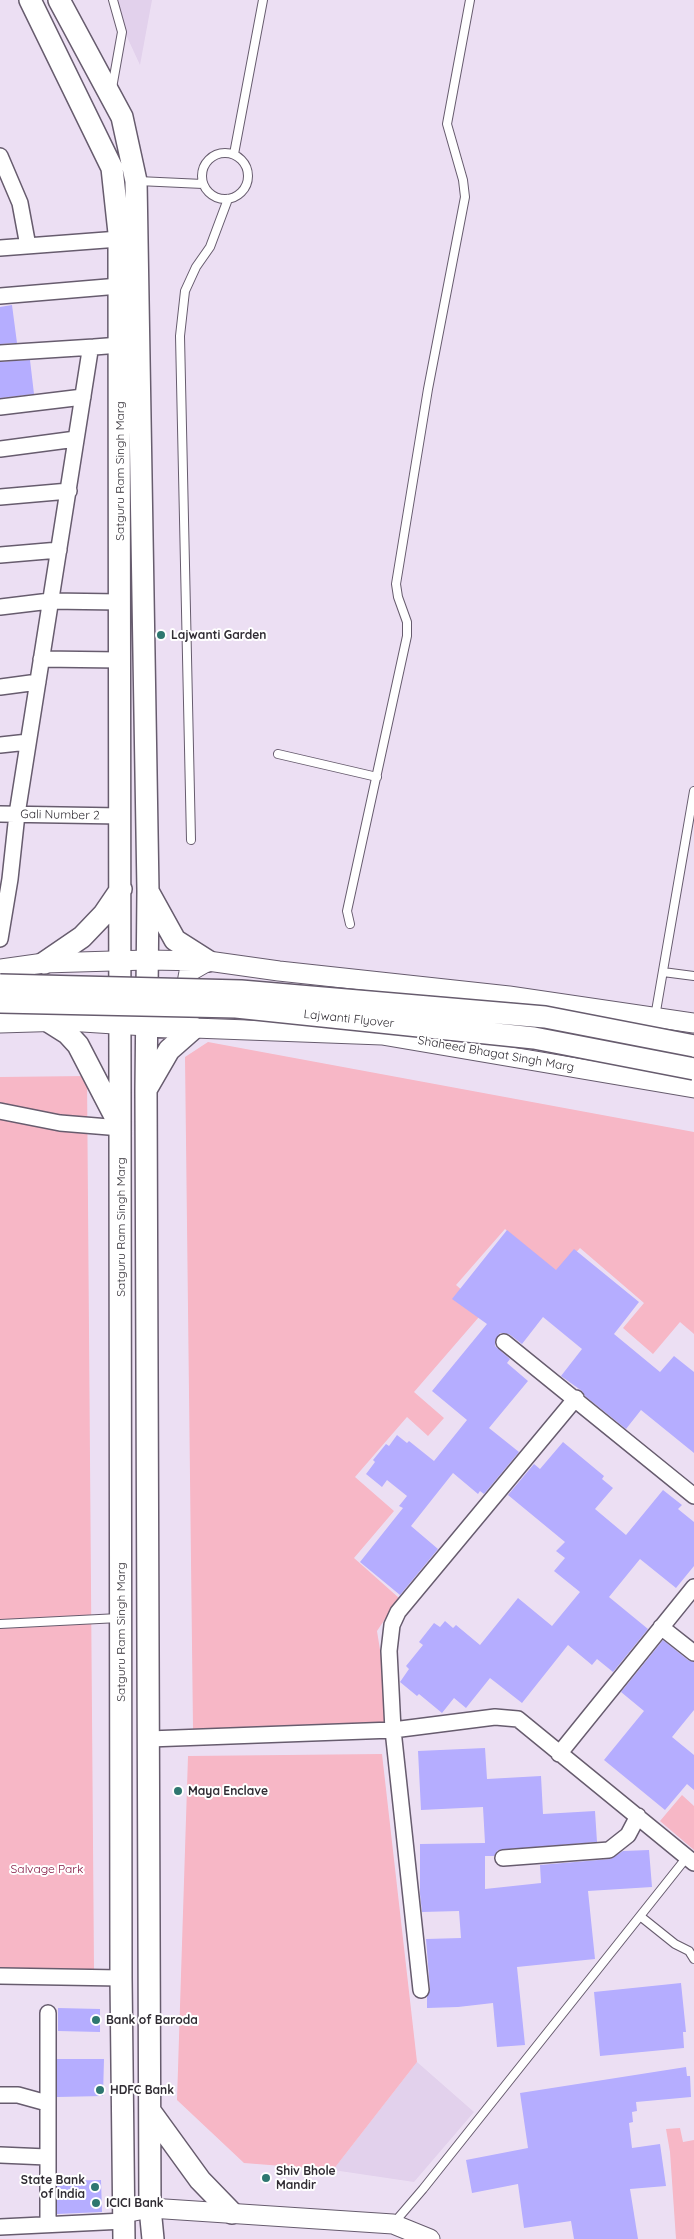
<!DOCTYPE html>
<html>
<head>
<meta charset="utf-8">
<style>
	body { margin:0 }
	canvas { display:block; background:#ecdff3 }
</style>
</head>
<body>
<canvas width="694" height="2239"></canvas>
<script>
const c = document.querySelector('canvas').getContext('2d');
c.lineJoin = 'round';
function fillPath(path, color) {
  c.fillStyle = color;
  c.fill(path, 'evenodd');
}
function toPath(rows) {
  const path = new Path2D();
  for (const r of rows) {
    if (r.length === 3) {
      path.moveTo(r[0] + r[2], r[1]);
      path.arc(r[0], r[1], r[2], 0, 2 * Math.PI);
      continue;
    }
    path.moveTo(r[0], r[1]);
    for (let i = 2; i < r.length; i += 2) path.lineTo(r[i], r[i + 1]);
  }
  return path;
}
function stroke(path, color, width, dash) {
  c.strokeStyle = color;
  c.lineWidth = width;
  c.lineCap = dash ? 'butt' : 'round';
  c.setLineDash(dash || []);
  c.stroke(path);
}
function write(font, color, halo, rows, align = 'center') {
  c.font = font + ' Quicksand,sans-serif';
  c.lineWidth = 4;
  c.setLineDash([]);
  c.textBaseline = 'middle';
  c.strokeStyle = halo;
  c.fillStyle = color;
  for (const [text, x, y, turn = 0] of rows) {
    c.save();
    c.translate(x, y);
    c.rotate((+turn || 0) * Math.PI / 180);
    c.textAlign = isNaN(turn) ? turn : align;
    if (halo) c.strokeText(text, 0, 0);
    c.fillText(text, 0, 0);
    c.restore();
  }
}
const built = toPath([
	[110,0,152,0,140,65],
	[417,2062,474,2112,414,2182,333,2170]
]);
const green = toPath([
	[208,1042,694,1132,694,1334,680,1322,653,1354,623,1328,644,1303,580,1248,557,1273,505,1229,456,1285,485,1310,414,1392,444,1418,428,1436,407,1417,355,1477,394,1511,354,1558,399,1598,377,1631,392,1725,193,1729,185,1057],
	[87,1076,94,1970,0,1982,0,1077],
	[382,1754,417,2062,333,2170,244,2163,177,2100,188,1756],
	[682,1795,694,1806,694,1850,660,1821],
	[680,2128,683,2142,694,2140,694,2239,676,2239,670,2152,666,2129]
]);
const building = toPath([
	[12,305,17,343,0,344,0,307],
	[30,360,34,394,0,398,0,362],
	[507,1230,556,1270,574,1249,639,1302,614,1334,660,1372,674,1356,694,1372,694,1453,641,1410,626,1429,585,1396,582,1391,561,1376,582,1349,543,1317,522,1344,509,1334,500,1333,495,1340,495,1346,510,1359,507,1363,528,1381,489,1428,519,1452,484,1494,480,1491,478,1494,453,1473,411,1526,438,1549,400,1595,360,1562,403,1508,399,1506,407,1496,387,1480,382,1487,366,1474,375,1462,373,1460,386,1444,389,1446,397,1435,407,1443,409,1441,434,1461,467,1420,432,1391,487,1324,452,1299],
	[563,1442,604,1476,602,1479,613,1488,595,1509,626,1535,663,1490,682,1505,678,1509,694,1522,694,1566,676,1588,640,1559,609,1597,648,1629,613,1672,597,1659,592,1665,568,1645,522,1703,490,1678,466,1708,454,1698,442,1713,419,1694,417,1696,400,1682,409,1669,406,1666,423,1645,419,1642,434,1623,440,1627,445,1621,453,1628,456,1625,480,1645,518,1598,552,1626,580,1592,554,1571,565,1558,556,1551,565,1542,508,1495,534,1464,540,1469],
	[663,1640,688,1660,694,1662,694,1710,672,1737,694,1755,694,1790,687,1784,665,1810,604,1760,644,1711,621,1692],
	[485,1748,487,1779,541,1776,543,1814,595,1811,597,1842,498,1850,494,1856,485,1856,485,1889,541,1883,540,1865,610,1859,623,1851,649,1850,652,1887,588,1891,595,1959,517,1967,525,2045,497,2047,493,2003,458,2007,427,2008,427,1997,430,1989,426,1939,461,1938,459,1911,422,1912,420,1894,420,1844,485,1843,483,1807,421,1810,418,1751],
	[681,1983,686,2032,683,2032,684,2048,600,2056,594,1992],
	[58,2008,100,2009,100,2032,58,2031],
	[57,2059,104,2059,103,2096,57,2097],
	[686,2067,687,2076,690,2076,691,2097,636,2102,637,2111,632,2112,633,2122,629,2123,632,2148,660,2144,666,2186,630,2189,638,2239,574,2239,571,2221,524,2228,518,2184,472,2193,466,2160,528,2148,520,2093],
	[101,2180,102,2212,57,2214,57,2181]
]);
const service = toPath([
	[112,88,122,32,113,0],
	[225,176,23],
	[234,154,263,0],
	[138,181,203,184],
	[278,754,377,777],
	[191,840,180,336,185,291,196,267,210,247,228,199],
	[350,924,347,911,407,636,407,622,398,597,396,584,428,389,465,197,463,180,447,124,470,0],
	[663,972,694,976],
	[655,1017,694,791],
	[0,1624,119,1618],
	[640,1916,675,1944,689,1951,694,1959],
	[393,2224,423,2189,687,1857]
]);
const minor = toPath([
	[0,156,20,203,28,246],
	[0,248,119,239],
	[0,296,119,286],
	[0,353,94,347],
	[0,407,83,397],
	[0,449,76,439],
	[0,497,69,491],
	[0,555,59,550],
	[0,607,50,601,120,602],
	[41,659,120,660],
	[0,687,38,682],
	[0,745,28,742],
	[0,814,121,816],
	[0,939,10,879,17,814,90,351,94,347,120,345],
	[0,1111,60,1123,121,1128],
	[504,1342,694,1496],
	[661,1627,694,1653],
	[149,1739,393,1730,495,1717,518,1719,694,1863],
	[559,1754,694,1587],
	[503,1858,609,1850,628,1835,638,1816],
	[0,1976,121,1978],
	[421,1990,393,1730,389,1651,392,1625,398,1612,576,1398],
	[48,2013,48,2224],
	[0,2095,18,2095,47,2103],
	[0,2155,47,2157],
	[0,2227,124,2221]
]);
const tertiary = toPath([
	[208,961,189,972,181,1016,194,1028,382,1035,694,1088],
	[0,969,44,963,147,960,208,961,279,971,509,996,694,1023],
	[0,1023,67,1021,146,1026],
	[124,2213,150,2208,393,2224,430,2239]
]);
const secondary = toPath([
	[30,0,112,168,119,233,121,1978,124,2239],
	[59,0,122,117,136,181,148,891,146,1090,150,2208,153,2239],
	[149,893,175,940,208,961],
	[44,963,82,937,104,914,121,889],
	[48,1021,67,1033,78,1045,120,1126],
	[146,1026,194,1028],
	[147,1088,169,1050,194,1028],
	[150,2111,200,2180,232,2213]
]);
const secondaryBridge = toPath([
	[0,985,241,991,545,1017,694,1046],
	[0,1002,236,1007,534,1038,694,1069]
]);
const markers = [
	[161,635,5,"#2e7770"],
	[178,1791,5,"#2e7770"],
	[96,2020,5,"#2e7770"],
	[100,2090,5,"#2e7770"],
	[266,2178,5,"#2e7770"],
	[95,2187,5,"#2e7770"],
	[96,2203,5,"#2e7770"]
];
const streetNames = [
	["Satguru Ram Singh Marg",120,471,-90],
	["Gali Number 2",60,815,1],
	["Lajwanti Flyover",349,1019,6],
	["Shaheed Bhagat Singh Marg",496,1054,10],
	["Satguru Ram Singh Marg",121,1227,-90],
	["Satguru Ram Singh Marg",121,1632,-90]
];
const poiNames = [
	["Lajwanti Garden",171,635],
	["Maya Enclave",188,1791],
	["Bank of Baroda",106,2020],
	["HDFC Bank",110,2090],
	["Shiv Bhole",276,2171],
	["Mandir",276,2185],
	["State Bank",85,2180,"right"],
	["of India",85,2194,"right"],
	["ICICI Bank",106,2203]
];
const parkNames = [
	["Salvage Park",47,1869]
];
fillPath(built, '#e2d1ec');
fillPath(green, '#f7b7c6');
fillPath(building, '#b5adff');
stroke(service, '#675c6e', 10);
stroke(minor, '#675c6e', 18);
stroke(tertiary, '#675c6e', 21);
stroke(secondary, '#675c6e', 24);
stroke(service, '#fff', 8);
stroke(minor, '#fff', 15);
stroke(tertiary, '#fff', 19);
stroke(secondary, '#fff', 21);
stroke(secondaryBridge, '#675c6e', 24, []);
stroke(secondaryBridge, '#fff', 21);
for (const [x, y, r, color] of markers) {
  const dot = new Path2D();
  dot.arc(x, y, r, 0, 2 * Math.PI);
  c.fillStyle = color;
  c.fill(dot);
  stroke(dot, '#fff', 2);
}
write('12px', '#302c33', '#fff', streetNames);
write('bold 12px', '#302c33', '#fff', poiNames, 'left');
write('12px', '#821440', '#fff', parkNames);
</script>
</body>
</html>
